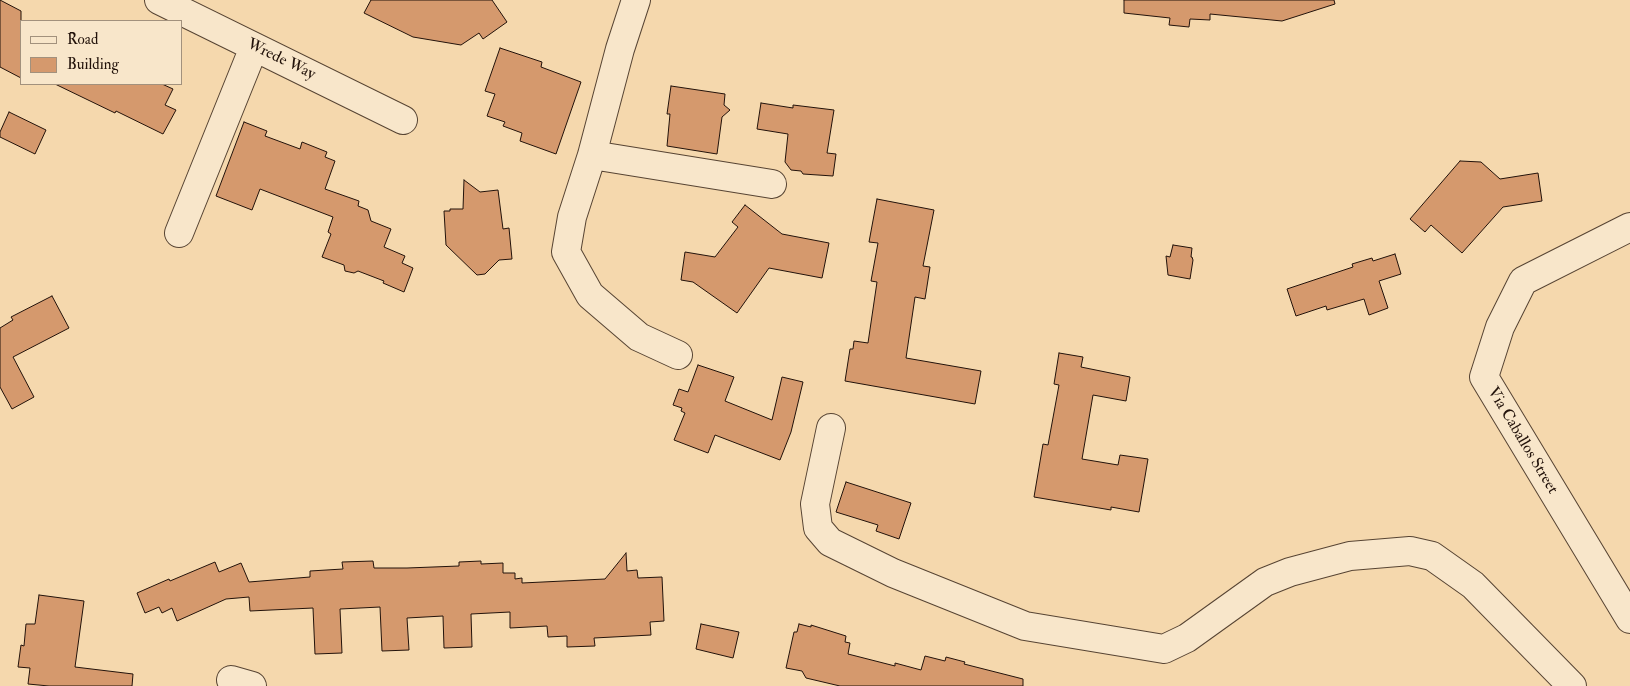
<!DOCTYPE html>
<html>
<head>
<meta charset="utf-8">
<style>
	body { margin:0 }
	#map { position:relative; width:1630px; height:686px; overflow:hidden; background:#f5d8ad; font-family:"IM FELL Double Pica",serif }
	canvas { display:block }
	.legend { position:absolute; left:20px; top:20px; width:162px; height:65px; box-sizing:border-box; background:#f8e6ca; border:1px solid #a2917d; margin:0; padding:6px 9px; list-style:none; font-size:15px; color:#22120a }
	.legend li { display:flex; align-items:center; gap:10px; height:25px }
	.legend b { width:25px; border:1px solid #a2917d }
</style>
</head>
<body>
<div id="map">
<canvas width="1630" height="686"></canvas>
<ul class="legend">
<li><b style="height:6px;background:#f8e6ca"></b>Road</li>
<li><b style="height:14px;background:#d5996d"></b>Building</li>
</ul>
</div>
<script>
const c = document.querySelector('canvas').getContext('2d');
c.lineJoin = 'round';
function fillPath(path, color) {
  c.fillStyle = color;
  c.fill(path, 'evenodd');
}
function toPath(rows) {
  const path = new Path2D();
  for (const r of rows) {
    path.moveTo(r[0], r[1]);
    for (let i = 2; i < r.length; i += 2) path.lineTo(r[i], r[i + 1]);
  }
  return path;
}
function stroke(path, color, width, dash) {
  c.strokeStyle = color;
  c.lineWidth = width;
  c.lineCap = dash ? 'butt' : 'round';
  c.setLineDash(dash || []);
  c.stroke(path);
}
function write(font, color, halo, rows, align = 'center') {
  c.font = font + ' "IM FELL Double Pica",serif';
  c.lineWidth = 5;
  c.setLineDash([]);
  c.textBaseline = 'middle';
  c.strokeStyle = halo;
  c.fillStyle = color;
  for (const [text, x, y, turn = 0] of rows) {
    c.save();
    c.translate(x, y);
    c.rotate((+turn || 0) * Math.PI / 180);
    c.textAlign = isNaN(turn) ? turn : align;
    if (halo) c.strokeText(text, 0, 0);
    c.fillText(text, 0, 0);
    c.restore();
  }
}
const building = toPath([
	[0,0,21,11,21,78,0,67,0,0],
	[371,0,492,0,507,22,483,39,479,33,461,45,413,37,364,13,371,0],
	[1124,0,1334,0,1335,4,1282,21,1210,14,1210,20,1190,19,1189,27,1169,25,1170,18,1124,13,1124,0],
	[500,48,542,62,541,67,581,82,556,154,520,141,522,133,503,126,505,122,487,116,495,94,485,91,500,48],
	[55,84,162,84,173,89,165,105,176,110,163,134,116,111,115,113,55,84],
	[671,86,725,94,724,105,730,110,722,117,717,154,667,146,670,114,667,114,671,86],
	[761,103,793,108,793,105,834,110,827,153,836,154,833,176,803,174,801,171,791,170,785,162,788,134,757,129,761,103],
	[9,112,46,130,35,154,0,137,0,132,9,112],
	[244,122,267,131,265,136,300,149,302,142,327,152,325,157,335,161,325,189,359,201,358,206,368,210,371,221,391,229,384,247,405,256,402,263,413,268,404,292,383,283,384,281,358,271,354,273,345,271,344,265,322,257,331,234,328,232,333,217,260,189,252,210,216,196,244,122],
	[1460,161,1481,162,1500,179,1538,173,1542,201,1503,207,1462,253,1431,225,1425,232,1410,219,1460,161],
	[464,180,480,192,498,190,503,229,509,228,512,259,499,260,485,274,477,275,446,245,444,211,450,211,450,209,463,209,464,180],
	[877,199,934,210,923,266,930,267,925,299,915,297,906,358,981,371,975,404,845,381,850,349,853,349,854,341,868,343,877,282,871,281,878,243,869,242,877,199],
	[745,205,782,234,829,243,822,278,769,268,737,313,693,282,681,280,685,252,715,257,738,227,732,222,745,205],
	[1173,245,1192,248,1191,257,1192,257,1193,260,1190,279,1168,275,1166,256,1170,257,1173,245],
	[1395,254,1401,274,1379,281,1388,308,1369,315,1364,299,1327,310,1326,306,1296,316,1287,289,1353,267,1352,264,1372,258,1373,261,1395,254],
	[52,296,69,328,13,357,34,397,12,409,0,387,0,328,13,320,11,317,52,296],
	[1059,353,1083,357,1081,367,1130,377,1126,401,1093,395,1082,459,1118,465,1120,455,1148,459,1139,512,1111,507,1111,510,1034,497,1043,444,1048,445,1059,385,1054,384,1059,353],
	[698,365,734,377,725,401,772,420,782,377,803,382,791,432,780,460,715,435,708,453,674,440,685,413,681,411,682,408,673,405,679,389,688,392,698,365],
	[846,482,911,503,899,539,876,531,878,525,836,512,846,482],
	[626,553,627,571,637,570,638,578,662,577,664,621,650,622,651,635,594,638,595,646,567,647,567,636,548,637,547,626,510,628,510,612,471,614,472,647,444,648,443,616,407,618,409,650,382,651,380,607,340,609,342,653,315,654,313,608,250,611,249,597,226,599,177,621,172,608,162,613,159,607,145,613,137,593,169,579,170,581,215,562,219,572,241,563,249,582,310,577,310,571,343,569,342,562,373,561,374,568,407,568,459,566,459,562,481,561,481,564,503,563,503,573,515,573,515,579,522,578,522,583,605,579,626,553],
	[39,595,84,601,75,667,133,674,132,686,49,686,28,684,30,668,18,667,21,645,24,646,26,624,35,624,39,595],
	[701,624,739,632,733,658,696,649,701,624],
	[799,624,811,627,811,625,846,636,845,642,850,643,848,654,895,666,895,663,921,670,925,656,945,661,946,657,965,662,964,664,1023,679,1023,686,840,686,806,678,802,671,786,668,794,632,797,632,799,624]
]);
const minor = toPath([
	[159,0,403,120],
	[636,0,620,49,592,155,572,217,566,252,590,295,639,337,678,355],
	[592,155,772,184],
	[1630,227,1523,281,1500,327,1484,377,1630,619],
	[179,233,254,47],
	[831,428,815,504,818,528,830,542,893,573,1025,626,1164,649,1187,638,1265,582,1290,572,1350,556,1410,551,1432,556,1473,585,1572,686],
	[231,680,252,686]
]);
const streetNames = [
	["Wrede Way",281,60,26],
	["Via Caballos Street",1522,441,59]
];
fillPath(building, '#d5996d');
stroke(building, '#22120a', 1);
stroke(minor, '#574433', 30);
stroke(minor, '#f8e6ca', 28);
write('16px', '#22120a', '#f8e6ca', streetNames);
</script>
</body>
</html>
